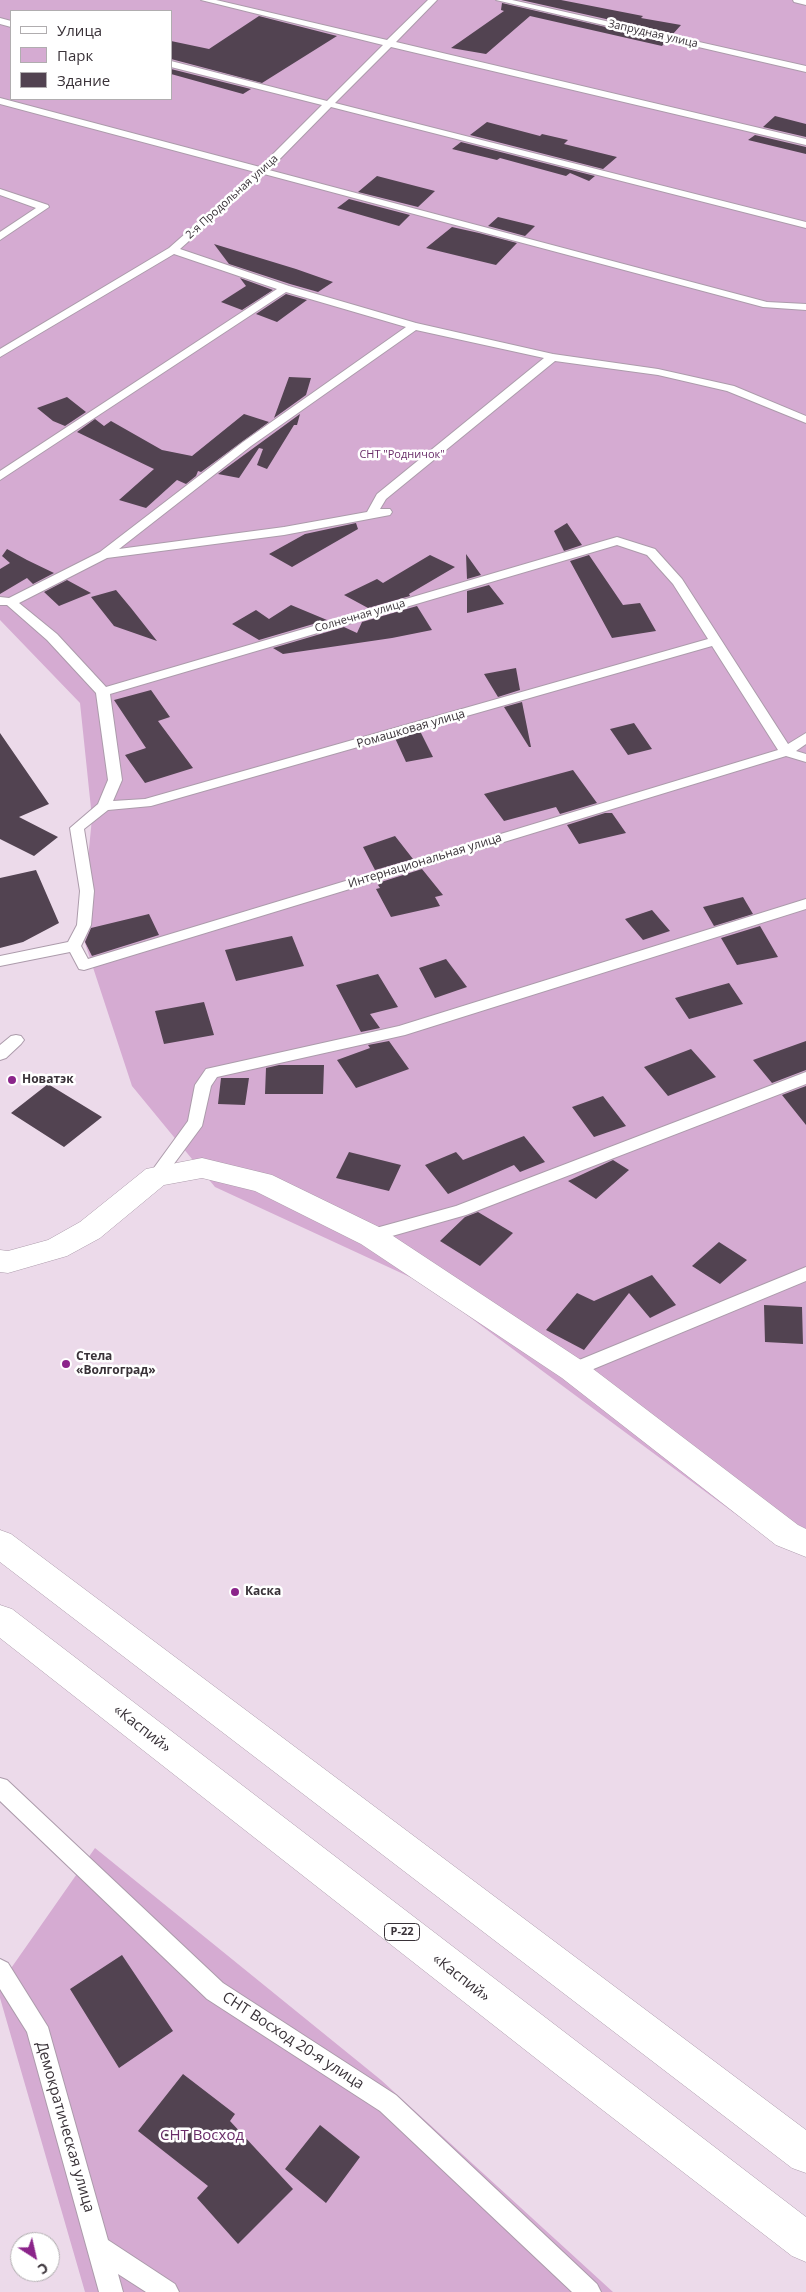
<!DOCTYPE html>
<html>
<head>
<meta charset="utf-8">
<style>
	body { margin:0 }
	#map { position:relative; width:806px; height:2292px; overflow:hidden; background:#ecdaea; font-family:"Open Sans",sans-serif }
	canvas { display:block }
	.legend { position:absolute; left:10px; top:10px; width:162px; height:90px; box-sizing:border-box; background:#fff; border:1px solid #b0adaf; margin:0; padding:6px 9px; list-style:none; font-size:15px; color:#393238 }
	.legend li { display:flex; align-items:center; gap:10px; height:25px }
	.legend b { width:25px; border:1px solid #b0adaf }
	.north { position:absolute; left:10px; top:2232px; width:50px; height:50px; box-sizing:border-box; background:#fff; border:1px solid #b0adaf; border-radius:50%; rotate:145deg; font-size:14px; font-weight:700; line-height:20px; text-align:center; color:#393238 }
	.north::after { content:''; display:block; margin:auto; width:18px; height:22px; background:#8b248a; clip-path:polygon(50% 0,100% 100%,50% 72%,0 100%) }
</style>
</head>
<body>
<div id="map">
<canvas width="806" height="2292"></canvas>
<ul class="legend">
<li><b style="height:6px;background:#fff"></b>Улица</li>
<li><b style="height:14px;background:#d5abd2"></b>Парк</li>
<li><b style="height:14px;background:#524351"></b>Здание</li>
</ul>
<div class="north">С</div>
</div>
<script>
const c = document.querySelector('canvas').getContext('2d');
c.lineJoin = 'round';
function fillPath(path, color) {
  c.fillStyle = color;
  c.fill(path, 'evenodd');
}
function toPath(rows) {
  const path = new Path2D();
  for (const r of rows) {
    path.moveTo(r[0], r[1]);
    for (let i = 2; i < r.length; i += 2) path.lineTo(r[i], r[i + 1]);
  }
  return path;
}
function stroke(path, color, width, dash) {
  c.strokeStyle = color;
  c.lineWidth = width;
  c.lineCap = dash ? 'butt' : 'round';
  c.setLineDash(dash || []);
  c.stroke(path);
}
function write(font, color, halo, rows, align = 'center') {
  c.font = font + ' "Open Sans",sans-serif';
  c.lineWidth = 5;
  c.setLineDash([]);
  c.textBaseline = 'middle';
  c.strokeStyle = halo;
  c.fillStyle = color;
  for (const [text, x, y, turn = 0] of rows) {
    c.save();
    c.translate(x, y);
    c.rotate((+turn || 0) * Math.PI / 180);
    c.textAlign = isNaN(turn) ? turn : align;
    if (halo) c.strokeText(text, 0, 0);
    c.fillText(text, 0, 0);
    c.restore();
  }
}
const green = toPath([
	[0,0,806,0,806,1557,776,1544,425,1284,215,1187,132,1086,81,931,92,818,80,703,0,620],
	[11,11,171,11,171,99,11,99],
	[95,1848,381,2080,613,2292,85,2292,0,1998,0,1984]
]);
const building = toPath([
	[521,0,561,0,643,16,641,18,681,25,673,34],
	[502,3,666,41,662,46,530,16,486,54,451,48,504,11,501,10],
	[259,16,337,36,262,83,171,59,171,41,209,49],
	[171,69,251,89,243,94,171,74],
	[775,116,806,124,806,137,763,127],
	[487,122,540,136,542,134,568,140,564,144,617,157,603,169,470,135],
	[755,135,806,147,806,154,748,140],
	[461,142,595,176,589,181,570,173,566,176,500,158,497,160,452,149],
	[377,176,435,191,418,207,358,192],
	[349,199,410,215,399,226,337,208],
	[498,217,535,226,525,236,488,226],
	[452,227,479,233,517,243,496,265,426,248],
	[214,244,296,269,333,282,318,292,290,284,229,264],
	[240,278,273,290,242,310,221,302,246,286],
	[286,294,307,300,277,322,256,314],
	[289,377,311,378,306,395,274,418],
	[67,397,86,412,65,426,53,421,37,408],
	[244,414,269,422,201,472,198,471,196,476,186,484,177,480,146,508,119,500,154,469,77,432,95,419,104,426,111,421,162,450,192,456],
	[300,414,297,425,294,425,267,469,257,465,263,449,259,448,239,478,218,474],
	[356,523,358,529,292,567,269,554,305,534],
	[567,523,582,545,564,551,554,531],
	[7,549,27,560,54,573,33,584,27,578,0,594,0,569,10,563,2,556],
	[466,554,481,575,467,579],
	[430,555,455,567,409,594,410,596,368,608,344,595,377,579,383,583],
	[589,555,623,605,640,603,656,631,612,638,570,561],
	[67,580,91,593,59,606,44,592],
	[489,585,504,604,467,613,467,591],
	[116,590,131,608,157,641,114,626,91,597],
	[291,605,327,620,259,640,232,624,256,610,269,619],
	[417,606,432,630,392,638,283,654,273,648,344,627,357,633,362,622],
	[516,668,520,690,498,697,484,674],
	[151,690,170,717,158,721,193,768,145,783,125,755,146,748,114,700],
	[522,702,531,747,529,747,504,707],
	[634,723,652,749,628,755,610,729],
	[420,731,433,757,406,762,395,738],
	[0,733,49,804,19,817,58,837,34,856,0,839],
	[573,770,597,803,560,814,556,807,504,821,484,794],
	[605,813,612,813,626,833,579,844,567,825],
	[395,836,413,859,375,870,363,847],
	[422,869,443,895,435,897,440,906,391,917,376,889,380,888,378,885,381,882],
	[36,870,59,923,23,942,0,948,0,878],
	[743,897,753,914,714,926,703,907],
	[652,910,670,931,643,940,625,919],
	[149,914,159,935,92,956,85,942,91,928],
	[760,926,778,957,737,965,721,938],
	[292,936,304,966,236,981,225,950],
	[446,959,467,987,435,998,419,968],
	[378,974,398,1007,370,1014,380,1028,361,1032,336,985],
	[729,983,743,1004,689,1019,675,998],
	[204,1002,214,1035,164,1044,155,1011],
	[389,1041,409,1069,356,1088,337,1060,370,1048,368,1045],
	[806,1041,806,1070,772,1083,753,1060],
	[691,1049,716,1077,668,1096,644,1067],
	[279,1065,324,1065,323,1094,265,1094,266,1068],
	[221,1078,249,1078,245,1105,218,1104],
	[48,1084,102,1117,64,1147,11,1113],
	[806,1086,806,1125,782,1095],
	[603,1096,626,1126,594,1137,572,1107],
	[524,1136,545,1162,520,1172,514,1165,448,1194,425,1165,456,1152,463,1160],
	[349,1152,401,1165,389,1191,336,1178],
	[613,1160,629,1170,596,1199,568,1181],
	[478,1212,513,1233,480,1266,440,1241,465,1217],
	[719,1242,747,1260,720,1284,692,1266],
	[652,1275,676,1305,650,1318,629,1293,584,1350,546,1330,577,1293,594,1301],
	[764,1305,802,1307,803,1344,765,1342],
	[122,1955,173,2031,119,2068,70,1989],
	[183,2074,235,2114,230,2121,293,2189,238,2244,197,2198,208,2186,138,2131],
	[320,2125,360,2157,326,2203,285,2169]
]);
const service = toPath([
	[201,0,216,0,387,40,428,0,437,0,396,42,806,139,806,145,391,47,335,103,806,222,806,228,331,107,269,170,767,302,806,304,806,310,763,307,264,174,180,249,289,286,416,323,553,354,658,369,734,386,806,416,806,423,727,391,658,375,555,361,386,499,380,509,390,509,392,512,390,515,284,535,107,558,19,603,57,634,106,687,617,537,655,549,682,579,788,744,806,733,806,744,796,751,806,754,806,762,786,756,84,970,79,969,70,952,0,966,0,956,68,942,77,925,80,891,70,828,98,804,108,780,96,693,47,640,7,605,0,605,0,597,9,598,100,552,243,442,406,327,286,292,0,480,0,471,277,289,174,254,0,357,0,349,169,248,255,172,0,104,0,98,260,167,322,105,171,67,171,61,327,101,383,45,201,0],
	[416,330,544,358,377,494,367,512,284,527,119,549,251,446,416,330],
	[617,545,647,555,673,584,708,639,145,799,113,801,122,780,110,694,617,545],
	[712,646,778,750,88,959,81,946,91,925,94,891,84,829,108,810,151,806,712,646],
	[496,0,512,0,806,66,806,72,496,0],
	[793,0,806,0,806,5,794,2,793,0],
	[0,18,11,21,11,27,0,24,0,18],
	[0,189,48,205,49,207,0,240,0,232,36,208,0,195,0,189],
	[806,899,806,909,405,1035,217,1077,211,1086,202,1126,162,1180,156,1182,150,1180,148,1176,188,1121,195,1085,206,1069,399,1026,806,899],
	[16,1035,21,1036,24,1040,21,1044,6,1058,0,1060,0,1045,11,1036,16,1035],
	[806,1072,806,1084,466,1215,371,1242,365,1241,363,1236,365,1231,456,1206,806,1072],
	[806,1267,806,1281,579,1375,573,1377,567,1375,564,1370,567,1365,806,1267],
	[0,1778,7,1780,223,1983,396,2095,597,2284,601,2292,572,2292,380,2111,207,1999,0,1801,0,1778],
	[0,1959,8,1963,48,2027,108,2240,175,2284,179,2292,146,2292,118,2274,123,2292,99,2292,27,2032,0,1989,0,1959]
]);
const minor = toPath([
	[202,1158,272,1175,381,1228,584,1362,798,1525,806,1529,806,1557,776,1545,562,1378,361,1244,255,1191,202,1178,164,1185,100,1238,67,1256,8,1273,0,1272,0,1250,8,1251,48,1240,80,1222,146,1169,202,1158]
]);
const trunk = toPath([
	[0,1530,11,1534,806,2130,806,2173,792,2168,0,1562,0,1530],
	[0,1605,12,1609,806,2217,806,2262,792,2256,552,2071,0,1638,0,1605]
]);
const markers = [
	[12,1080,5,"#8b248a"],
	[66,1364,5,"#8b248a"],
	[235,1592,5,"#8b248a"]
];
const farStreetnames = [
	["Запрудная улица",653,34,13],
	["2-я Продольная улица",232,197,-42],
	["Солнечная улица",360,616,-16]
];
const farParknames = [
	["СНТ \"Родничок\"",402,455]
];
const shields = [
	[402,1932,35]
];
const shieldNames = [
	["Р-22",402,1932]
];
const streetNames = [
	["Ромашковая улица",411,729,-16],
	["Интернациональная улица",425,861,-17]
];
const poiNames = [
	["Новатэк",22,1080],
	["Стела",76,1357],
	["«Волгоград»",76,1371],
	["Каска",245,1592]
];
const nearStreetnames = [
	["«Каспий»",142,1729,38],
	["«Каспий»",461,1978,38],
	["СНТ Восход 20-я улица",293,2041,33],
	["Демократическая улица",65,2127,74]
];
const nearParknames = [
	["СНТ Восход",202,2136]
];
fillPath(green, '#d5abd2');
fillPath(building, '#524351');
stroke(service, '#ac9bab', 2);
stroke(minor, '#ac9bab', 1);
stroke(trunk, '#ac9bab', 1);
fillPath(service, '#fff');
fillPath(minor, '#fff');
fillPath(trunk, '#fff');
for (const [x, y, r, color] of markers) {
  const dot = new Path2D();
  dot.arc(x, y, r, 0, 2 * Math.PI);
  c.fillStyle = color;
  c.fill(dot);
  stroke(dot, '#fff', 2);
}
write('11px', '#393238', '#fff', farStreetnames);
write('11px', '#6a2d69', '#fff', farParknames);
for (const [x, y, w] of shields) {
  const box = new Path2D();
  box.roundRect(x - w / 2, y - 8.5, w, 17, 4);
  c.fillStyle = '#fff';
  c.fill(box);
  stroke(box, '#393238', 1);
}
write('bold 11px', '#393238', null, shieldNames);
write('12px', '#393238', '#fff', streetNames);
write('bold 12px', '#393238', '#fff', poiNames, 'left');
write('15px', '#393238', '#fff', nearStreetnames);
write('15px', '#6a2d69', '#fff', nearParknames);
</script>
</body>
</html>
